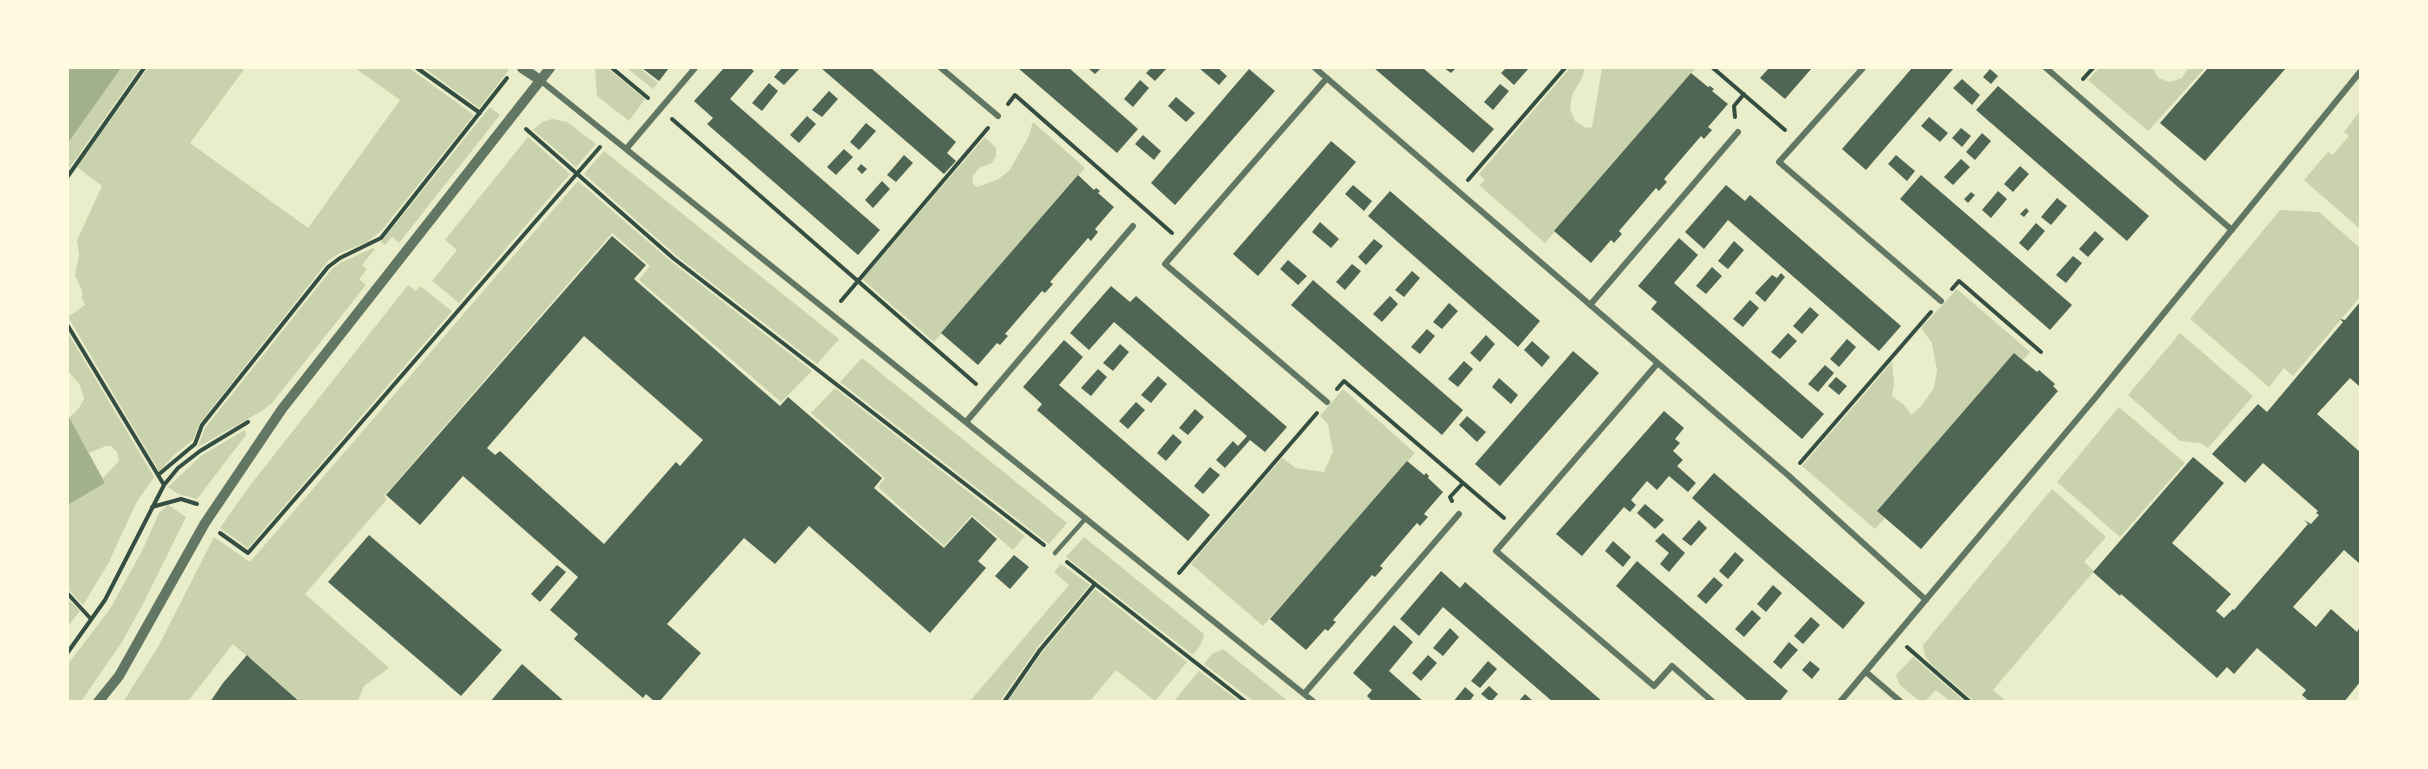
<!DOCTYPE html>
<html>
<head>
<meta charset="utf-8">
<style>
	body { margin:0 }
	#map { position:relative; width:2428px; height:769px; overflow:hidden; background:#e9edc9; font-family:"Titillium Web",sans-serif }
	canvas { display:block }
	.frame { position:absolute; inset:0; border:69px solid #fefae0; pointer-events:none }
</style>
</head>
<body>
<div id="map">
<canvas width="2428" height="769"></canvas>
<div class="frame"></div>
</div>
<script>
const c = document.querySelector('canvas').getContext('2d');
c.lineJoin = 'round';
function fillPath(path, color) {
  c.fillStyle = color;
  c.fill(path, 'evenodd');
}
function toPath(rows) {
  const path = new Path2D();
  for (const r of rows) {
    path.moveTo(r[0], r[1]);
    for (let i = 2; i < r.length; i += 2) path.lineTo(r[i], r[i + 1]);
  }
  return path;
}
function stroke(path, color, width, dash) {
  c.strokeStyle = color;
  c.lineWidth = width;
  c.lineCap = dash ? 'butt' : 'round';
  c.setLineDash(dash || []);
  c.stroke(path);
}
const green = toPath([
	[121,68,140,68,68,170,68,143],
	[148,68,245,68,190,143,308,228,400,100,355,68,409,68,474,115,382,230,367,242,338,254,328,261,200,423,193,440,175,454,159,471,68,317,85,305,82,298,82,291,75,275,79,255,77,240,102,186,77,167],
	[424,68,506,68,509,70,479,108],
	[595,68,607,68,645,99,629,121,597,96],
	[627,68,640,68,658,83,653,89],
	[1570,68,1584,68,1583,76,1572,95,1570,109,1575,121,1586,128,1592,127,1602,68,1696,68,1545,243,1479,185,1485,180,1479,174],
	[2099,68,2153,68,2158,78,2170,82,2182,78,2188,68,2205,68,2148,131,2088,80],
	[490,107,500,115,399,243,392,237,385,245,381,242],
	[2360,111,2360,229,2304,180,2328,152,2333,155,2349,136,2344,132],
	[552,119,567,122,596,144,576,167,533,130,542,122],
	[1033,122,1085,168,934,342,862,279,985,137,996,148,996,156,992,163,979,168,973,176,972,183,977,187,997,180,1009,171,1028,138],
	[528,137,570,174,459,303,432,281,457,250,445,240],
	[604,151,839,339,817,364,678,257,584,174],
	[578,181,668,259,812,371,781,402,639,280,650,266,612,233,384,496,387,499,305,594,389,668,364,686,358,701,300,701,233,644,188,701,123,702,158,647,214,537,250,562],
	[2280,210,2319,212,2360,248,2360,297,2293,376,2284,368,2269,387,2190,319],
	[373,248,375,249,362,265,367,269,359,279,366,285,272,403,260,412,198,447,205,428,331,270,340,263],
	[408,285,416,291,420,286,452,311,248,548,220,528,248,488],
	[1957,289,2030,352,2023,360,2014,353,1877,511,1885,518,1875,529,1802,466,1892,362,1894,384,1892,396,1904,405,1911,415,1922,405,1934,388,1937,370,1932,343,1921,328],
	[68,333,154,477,136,503,109,562,83,605,68,589,68,505,105,483,103,478,119,461,117,452,111,446,106,446,89,453,69,418,79,408,84,399,80,385,68,371],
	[2180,333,2253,396,2208,448,2200,443,2180,441,2128,395],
	[862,358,1067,523,1049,544,840,382],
	[835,388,1025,536,1013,550,972,515,944,546,878,487,885,478,811,413],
	[1343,389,1415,453,1263,626,1191,564,1282,458,1296,468,1324,472,1333,452,1328,424,1320,416],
	[2119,407,2185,463,2120,537,2057,482],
	[245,430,246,435,197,499,178,494,168,487,202,455],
	[2052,489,2106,537,2084,562,2094,571,1993,690,2006,701,1974,701,1933,666,1925,656,1923,645],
	[168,505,186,517,144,602,122,642,82,700,68,701,68,664,110,609,143,549,159,513],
	[1084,537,1204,634,1201,644,1193,655,1066,557],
	[1061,564,1090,585,1040,644,1000,701,970,701,1069,585,1054,572],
	[1095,589,1187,662,1155,701,1116,670,1090,701,1008,701,1044,650],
	[68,599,80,611,68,626],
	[1223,649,1288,701,1253,701,1204,664,1212,654],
	[1913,657,1964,701,1950,701,1936,690,1925,701,1919,701,1912,695,1899,684,1896,675],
	[1199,671,1239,701,1174,701]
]);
const water = toPath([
	[68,68,121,68,68,143],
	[68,415,105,483,68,505]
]);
const building = toPath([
	[642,68,669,68,659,81],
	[724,68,750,68,754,71,730,99,880,230,858,255,707,124,713,118,694,101],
	[782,68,800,68,784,85,774,77],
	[821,68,871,68,956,142,947,153,956,161,944,174],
	[1018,68,1069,68,1138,129,1117,153],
	[1088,68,1101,68,1095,74],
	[1151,68,1167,68,1155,81,1146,73],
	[1199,68,1218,68,1227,76,1219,85],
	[1374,68,1423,68,1494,129,1473,153],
	[1444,68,1456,68,1451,73],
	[1506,68,1529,68,1514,85,1501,73],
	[1769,68,1812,68,1785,99,1760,78],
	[1912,68,1954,68,1866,170,1842,149],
	[2208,68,2286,68,2205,161,2160,123],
	[1249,69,1275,91,1175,205,1151,183],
	[1990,69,1998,76,1991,84,1983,77],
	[1691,73,1708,87,1710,86,1714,89,1712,91,1728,104,1708,127,1712,130,1704,139,1701,136,1664,179,1667,182,1659,191,1656,188,1619,231,1622,234,1614,243,1611,240,1591,263,1554,231],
	[1962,79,1980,95,1972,105,1953,88],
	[1140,80,1149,88,1133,107,1124,99],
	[769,83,778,91,762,111,752,103],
	[1500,84,1509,91,1493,110,1484,102],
	[1998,86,2149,216,2127,241,1976,110],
	[829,91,838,99,822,117,812,110],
	[1176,97,1195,113,1186,122,1168,106],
	[807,116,816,124,799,143,790,135],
	[1929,117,1948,133,1940,142,1921,126],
	[866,123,876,131,859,150,850,142],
	[1961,128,1971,136,1962,147,1952,138],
	[1982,133,1991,141,1975,160,1966,152],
	[1143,135,1161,151,1154,160,1135,144],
	[1331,141,1356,162,1258,276,1233,254],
	[844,149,853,157,836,175,827,167],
	[904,155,913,163,896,182,887,175],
	[1896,155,1915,171,1907,181,1888,164],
	[1961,159,1970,167,1953,185,1944,177],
	[861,164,867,169,862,174,857,169],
	[2020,166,2029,174,2013,192,2004,184],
	[1078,175,1094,190,1096,188,1100,191,1098,193,1114,207,1095,229,1098,232,1091,241,1088,238,1050,282,1053,284,1045,293,1042,291,1005,334,1008,336,1000,345,997,343,978,365,941,333],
	[1921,175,2072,305,2050,330,1900,199],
	[882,181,890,189,873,208,865,200],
	[1353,185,1372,201,1364,211,1345,194],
	[1726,185,1745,201,1750,195,1901,326,1879,351,1728,220,1704,249,1685,232],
	[1390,191,1540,321,1518,347,1368,216],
	[1998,191,2007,199,1991,218,1982,210],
	[1971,192,1975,195,1968,203,1964,199],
	[2057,198,2067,206,2051,225,2041,217],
	[2026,208,2029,211,2024,217,2020,214],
	[1320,222,1339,239,1331,248,1312,232],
	[2036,223,2045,231,2028,251,2019,243],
	[2095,231,2104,239,2088,257,2079,249],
	[612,236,646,265,634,279,780,406,788,397,882,478,874,488,944,548,972,517,997,539,978,561,986,568,930,633,809,526,775,564,744,538,667,624,701,653,659,702,655,702,646,694,643,698,574,639,578,634,550,610,578,577,463,476,420,525,386,495],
	[584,336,703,440,680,466,676,462,604,544,500,451,495,455,487,448],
	[1679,238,1698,255,1674,283,1824,414,1802,439,1651,309,1657,302,1638,286],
	[1374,239,1383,246,1366,265,1358,257],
	[1734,241,1744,250,1728,269,1718,261],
	[2073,256,2082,263,2066,283,2056,275],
	[1288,260,1307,276,1298,285,1280,269],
	[1352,264,1361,271,1345,290,1336,282],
	[1712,267,1722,276,1706,294,1696,286],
	[1412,271,1420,278,1404,297,1395,290],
	[1781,273,1785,277,1765,302,1755,293,1772,275,1777,278],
	[1313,280,1463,410,1442,435,1291,305],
	[1111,286,1130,302,1136,296,1287,427,1265,452,1250,440,1225,468,1216,460,1233,441,1238,446,1247,436,1114,322,1089,350,1070,333],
	[1390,296,1398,304,1382,322,1373,314],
	[1750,300,1759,308,1743,327,1733,319],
	[2360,302,2360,384,2359,386,2350,378,2317,414,2360,452,2360,564,2344,550,2293,607,2316,627,2331,609,2357,632,2360,627,2360,682,2344,702,2310,702,2302,695,2306,690,2257,648,2234,674,2227,667,2217,678,2121,594,2120,596,2093,572,2193,457,2224,483,2172,543,2231,594,2216,611,2224,618,2233,609,2234,610,2308,524,2304,520,2311,524,2319,515,2316,513,2318,511,2263,463,2245,483,2212,454,2258,404,2267,412,2343,322,2340,319,2345,320],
	[1449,303,1458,311,1442,329,1433,322],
	[1810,307,1819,315,1802,334,1793,326],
	[1427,329,1435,336,1420,354,1411,347],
	[1788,333,1797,341,1780,359,1771,352],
	[1486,335,1495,344,1480,362,1470,353],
	[1847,339,1856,347,1839,367,1830,359],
	[1064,340,1083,357,1059,385,1210,515,1188,541,1037,410,1042,404,1023,387],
	[1532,341,1550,357,1542,367,1524,350],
	[1120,344,1129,352,1113,371,1103,363],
	[1573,351,1599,373,1500,486,1475,464],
	[2014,353,2037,372,2039,370,2055,384,2053,386,2058,391,1921,549,1877,511],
	[1464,361,1473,369,1458,387,1448,379],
	[1825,365,1834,373,1818,392,1808,384],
	[1098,369,1107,377,1091,396,1081,388],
	[1158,376,1167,384,1151,403,1141,395],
	[1836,377,1847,386,1839,395,1828,386],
	[1499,378,1518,395,1511,404,1492,387],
	[1136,402,1145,410,1128,429,1119,421],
	[1195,409,1204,417,1188,435,1179,428],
	[1664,411,1684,428,1675,439,1680,443,1673,451,1683,460,1677,466,1696,483,1688,492,1669,476,1657,490,1647,481,1631,500,1636,505,1630,512,1624,507,1582,556,1556,534],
	[1467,416,1486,432,1477,442,1459,425],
	[1173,434,1182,442,1166,461,1157,453],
	[1407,461,1424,475,1426,473,1429,476,1428,478,1443,492,1424,514,1428,517,1420,526,1417,523,1380,566,1383,568,1375,577,1372,575,1333,620,1336,622,1328,631,1325,629,1306,650,1270,619],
	[1210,467,1220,475,1203,494,1194,486],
	[1714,473,1865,603,1843,629,1692,498],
	[1645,504,1664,520,1655,529,1637,513],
	[1699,520,1707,528,1691,546,1682,539],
	[1663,533,1685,553,1669,572,1660,564,1669,553,1655,541],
	[369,535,502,650,461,696,328,582],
	[1613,541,1631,557,1623,567,1605,551],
	[1735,552,1744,560,1728,579,1719,571],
	[1014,555,1029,567,1010,589,995,576],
	[1637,561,1788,691,1779,702,1749,702,1616,586],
	[557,565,566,572,540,602,531,594],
	[1441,571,1460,588,1465,582,1603,702,1553,702,1443,607,1419,636,1400,619],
	[1714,577,1723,585,1706,604,1697,596],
	[1773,585,1782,593,1766,612,1757,604],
	[1752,610,1761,618,1744,637,1735,629],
	[1811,617,1820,625,1803,644,1794,636],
	[1394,625,1413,642,1389,671,1424,702,1373,702,1367,696,1372,690,1353,673],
	[1450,628,1459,637,1443,656,1433,648],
	[1789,642,1798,650,1781,669,1773,662],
	[247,655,252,660,300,702,210,702,223,683],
	[1428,655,1437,663,1421,681,1412,673],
	[1488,661,1497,669,1480,688,1471,681],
	[1810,661,1820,669,1812,679,1802,670],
	[522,664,565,702,490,702],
	[1489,686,1498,694,1491,702,1481,694],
	[1465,687,1474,695,1469,702,1453,702],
	[1525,694,1534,702,1518,702]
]);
const path = toPath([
	[417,68,480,113],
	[612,68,648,98],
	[1713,68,1785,130],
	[2083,79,2093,68],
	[1008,104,1015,95,1172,233],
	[1735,117,1734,106,1744,94],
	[672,119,976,384],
	[526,129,673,258,1044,545],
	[68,176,144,68],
	[1468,180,1565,68],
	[1952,289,1959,281,2041,352],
	[841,301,988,128],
	[68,326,164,485],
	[1337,389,1344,381,1504,518],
	[1800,463,1931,312],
	[158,475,195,444,202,425,328,267,340,258,381,238,507,78],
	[1452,501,1450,497,1463,483],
	[152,507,181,499,197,504],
	[220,533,248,553,600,147],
	[1067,562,1246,702],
	[1179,573,1317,413],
	[68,594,91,619],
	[1907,647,1970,702],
	[68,652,105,600,164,485,178,468,200,451,248,422],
	[1004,702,1040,650,1095,584]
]);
const service = toPath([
	[1055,553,1086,518]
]);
const minor = toPath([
	[941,68,998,116],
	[1315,68,1789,476,1926,600],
	[1863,68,1779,162,1941,301],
	[2046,68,2232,230],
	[540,80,1314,702],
	[627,148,695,68],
	[1590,305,1738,132],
	[1657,364,1496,551,1654,686,1672,666,1713,702],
	[1327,402,1165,264,1327,78],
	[966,422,1133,226],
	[1866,672,1901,702],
	[1304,694,1459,514],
	[1840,702,2095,398,2360,72]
]);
const tertiary = toPath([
	[522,68,540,80],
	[98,702,119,676,205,523,282,409,550,68]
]);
fillPath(green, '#cad2ad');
fillPath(water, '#a3b18a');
fillPath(building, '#4f6655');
stroke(path, '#344e41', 4);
stroke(service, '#617663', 4.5);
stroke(minor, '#617663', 6);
stroke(tertiary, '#617663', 10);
</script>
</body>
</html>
